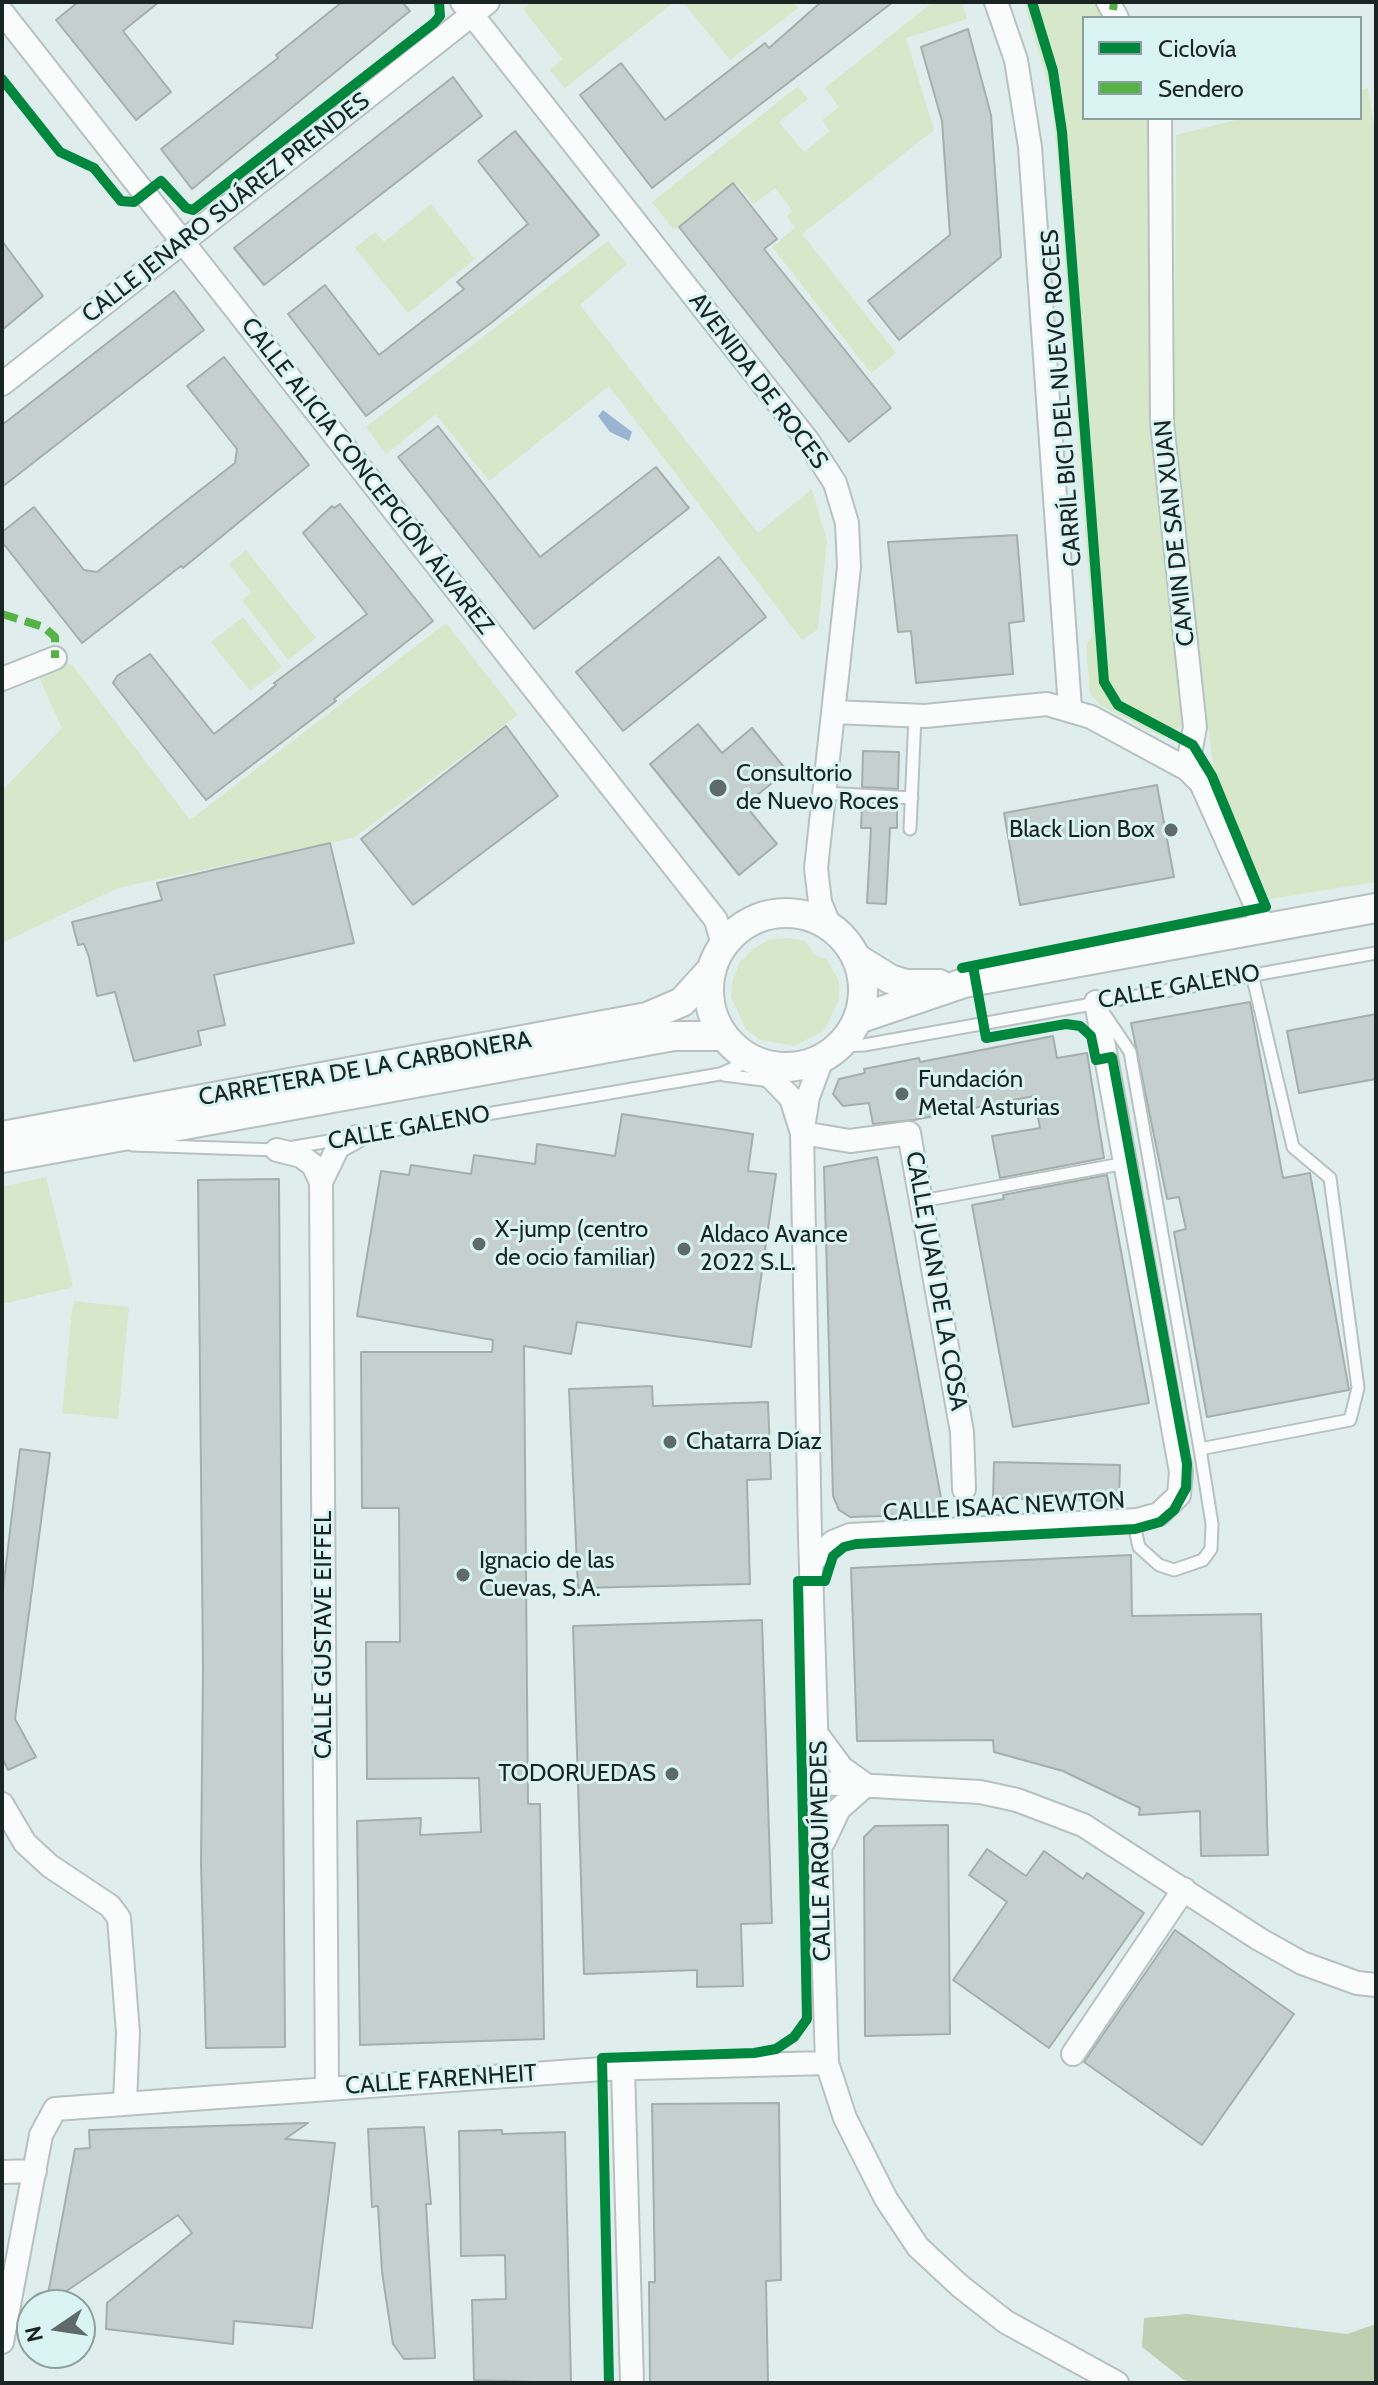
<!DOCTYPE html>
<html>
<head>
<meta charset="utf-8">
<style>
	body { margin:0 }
	#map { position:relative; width:1378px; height:2385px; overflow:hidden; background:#dfeeed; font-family:Cabin,sans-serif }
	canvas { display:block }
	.frame { position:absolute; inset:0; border:4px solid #192423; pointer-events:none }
	.legend { position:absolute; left:1082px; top:16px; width:280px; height:104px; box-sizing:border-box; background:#d9f4f2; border:2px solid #8ca19f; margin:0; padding:10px 14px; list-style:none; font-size:24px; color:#192423 }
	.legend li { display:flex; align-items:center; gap:16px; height:40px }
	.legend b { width:40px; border:2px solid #8ca19f }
	.north { position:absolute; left:16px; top:2289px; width:80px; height:80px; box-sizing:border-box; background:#d9f4f2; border:2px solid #8ca19f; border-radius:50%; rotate:257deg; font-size:22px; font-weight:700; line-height:32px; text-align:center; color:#192423 }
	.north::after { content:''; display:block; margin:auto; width:28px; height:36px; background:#5e6b6a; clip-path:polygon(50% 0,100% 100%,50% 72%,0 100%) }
</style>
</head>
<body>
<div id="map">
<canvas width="1378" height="2385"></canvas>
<div class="frame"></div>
<ul class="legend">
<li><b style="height:10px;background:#00873e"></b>Ciclovía</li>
<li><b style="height:10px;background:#55b245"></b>Sendero</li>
</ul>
<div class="north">N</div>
</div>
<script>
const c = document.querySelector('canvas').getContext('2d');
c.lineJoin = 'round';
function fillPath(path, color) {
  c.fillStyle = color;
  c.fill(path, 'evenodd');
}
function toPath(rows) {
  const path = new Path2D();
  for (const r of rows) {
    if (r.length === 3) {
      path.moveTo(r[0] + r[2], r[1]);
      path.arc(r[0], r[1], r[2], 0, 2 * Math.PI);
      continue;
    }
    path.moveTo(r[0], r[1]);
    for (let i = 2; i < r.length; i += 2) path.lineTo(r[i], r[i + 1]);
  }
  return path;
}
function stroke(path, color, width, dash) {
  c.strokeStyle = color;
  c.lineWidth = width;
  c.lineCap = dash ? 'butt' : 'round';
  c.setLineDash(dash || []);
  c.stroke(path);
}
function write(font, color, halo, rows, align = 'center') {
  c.font = font + ' Cabin,sans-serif';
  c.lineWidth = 6;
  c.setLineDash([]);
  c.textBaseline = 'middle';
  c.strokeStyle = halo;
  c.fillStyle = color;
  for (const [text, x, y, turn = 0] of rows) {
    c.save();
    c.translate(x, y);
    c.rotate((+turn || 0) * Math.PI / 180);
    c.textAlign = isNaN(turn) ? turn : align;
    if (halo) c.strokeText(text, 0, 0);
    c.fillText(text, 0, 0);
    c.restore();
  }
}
const green = toPath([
	[532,2,636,3,674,2,565,88,550,70,562,59,523,9],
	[683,2,794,2,798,8,730,60],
	[933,2,962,2,967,19,906,38,934,130,802,234,896,353,871,373,772,247,795,228,787,217,792,210,775,188,754,204,735,182,674,230,652,202,798,86,808,99,779,122,804,152,830,131,822,120,839,107,825,88],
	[1024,2,1096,2,1104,18,1084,18,1084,118,1150,118,1151,419,1185,724,1164,738,1100,705,1090,694,1086,646,1093,635,1057,153,1051,94],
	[1368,88,1376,137,1376,882,1269,899,1214,772,1174,454,1176,135,1244,118,1360,118,1360,90],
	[431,204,475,259,408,313,355,248,375,232,384,242],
	[608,241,627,264,580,305,758,533,812,489,827,541,818,629,802,640,609,386,489,481,436,414,386,454,366,427],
	[246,550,316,638,288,660,242,600,251,592,229,564],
	[243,617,282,667,250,691,211,642],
	[446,623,518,715,355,837,118,888,2,943,2,791,62,728,34,666,55,658,73,666,190,820],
	[787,938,805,941,817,957,826,958,839,981,839,999,825,1030,794,1046,760,1040,746,1029,731,997,733,979,740,962,753,949,769,940],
	[46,1177,73,1287,2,1304,2,1187],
	[73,1301,129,1307,118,1419,62,1413]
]);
const forest = toPath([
	[1187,2314,1347,2334,1376,2324,1376,2383,1196,2383,1184,2380,1142,2347,1144,2318]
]);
const water = toPath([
	[603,410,632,432,629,441,610,432,598,416]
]);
const building = toPath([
	[78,2,159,2,123,31,171,92,136,120,56,20,78,2],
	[342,2,402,2,410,11,192,189,161,149,278,58,276,55,342,2],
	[821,2,893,2,652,188,580,95,621,63,665,120,765,43,769,48,821,2],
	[968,29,991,115,1001,257,899,340,868,301,950,235,942,121,921,47,968,29],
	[453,77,482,116,264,285,234,248,453,77],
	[515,131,599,235,491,323,366,416,288,314,325,285,379,355,464,289,457,282,528,224,478,161,515,131],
	[733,183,777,239,764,249,891,408,849,442,679,227,733,183],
	[2,241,43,296,2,330,2,241],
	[174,291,204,330,2,487,2,425,174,291],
	[224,357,309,465,183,568,181,566,82,643,2,542,2,532,34,507,84,570,97,572,181,505,235,463,237,449,187,386,224,357],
	[438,426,540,557,656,467,689,508,534,629,398,457,438,426],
	[340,504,433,621,334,699,336,701,206,800,113,683,117,676,150,654,214,734,276,685,274,683,367,614,303,533,332,506,334,508,340,504],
	[1017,535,1024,621,1009,623,1013,674,916,683,911,631,898,632,888,542,1017,535],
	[719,557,766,617,623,731,576,672,719,557],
	[698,724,722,753,752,728,787,771,745,805,777,844,739,875,650,764,698,724],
	[506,726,558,796,413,905,361,839,506,726],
	[863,751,899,752,898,789,862,787,863,751],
	[1157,785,1174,877,1020,905,1004,813,1157,785],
	[862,804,897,806,897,828,890,828,886,904,867,903,871,828,861,828,862,804],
	[330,843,354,943,214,975,225,1025,198,1031,201,1045,134,1061,115,992,97,996,89,957,84,944,78,945,72,922,162,900,157,883,330,843],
	[1250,1002,1283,1178,1310,1173,1349,1390,1207,1417,1174,1232,1186,1229,1179,1197,1167,1199,1131,1023,1250,1002],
	[1376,1014,1376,1079,1299,1093,1287,1031,1376,1014],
	[1053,1036,1057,1058,1087,1053,1104,1158,1000,1178,992,1136,1040,1128,1034,1096,914,1120,873,1124,869,1103,843,1106,833,1094,839,1079,865,1073,864,1069,919,1058,920,1062,1053,1036],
	[622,1114,753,1134,748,1171,776,1174,751,1347,577,1322,571,1354,524,1346,528,1804,540,1804,544,2039,360,2045,357,1821,421,1818,420,1835,481,1832,479,1778,367,1779,366,1642,400,1642,399,1508,362,1508,361,1352,492,1352,493,1340,357,1316,381,1171,409,1175,411,1165,471,1174,474,1155,535,1164,537,1144,615,1156,622,1114],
	[877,1157,891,1229,944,1514,850,1517,839,1510,833,1496,824,1167,877,1157],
	[1107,1175,1149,1403,1013,1427,972,1205,1004,1199,1003,1195,1107,1175],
	[279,1179,285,2047,206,2048,201,1863,203,1669,198,1180,279,1179],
	[652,1386,653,1406,768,1402,771,1479,747,1480,750,1584,578,1588,569,1389,652,1386],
	[20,1449,50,1453,15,1719,36,1757,8,1770,2,1757,2,1597,20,1449],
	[994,1462,1120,1465,1119,1501,993,1498,994,1462],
	[1131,1555,1132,1616,1261,1614,1268,1855,1201,1856,1200,1811,1139,1815,1140,1808,1063,1771,994,1752,993,1740,857,1741,851,1568,1131,1555],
	[762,1620,772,1923,741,1924,743,1986,697,1987,697,1970,584,1974,573,1626,762,1620],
	[948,1825,950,2034,865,2036,864,1837,875,1826,948,1825],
	[987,1849,1026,1876,1044,1851,1083,1879,1087,1873,1144,1913,1049,2048,953,1980,1007,1902,969,1875,987,1849],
	[1175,1930,1294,2014,1202,2145,1084,2062,1175,1930],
	[779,2103,781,2280,766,2281,768,2383,650,2383,649,2282,655,2282,652,2104,779,2103],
	[308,2123,285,2139,335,2143,312,2328,234,2321,233,2344,106,2329,107,2303,192,2233,178,2215,46,2305,75,2149,90,2148,89,2130,308,2123],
	[424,2127,431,2204,426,2204,435,2358,404,2359,393,2344,382,2272,378,2206,372,2207,368,2129,424,2127],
	[502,2130,502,2134,565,2132,571,2383,474,2380,472,2300,506,2299,505,2255,461,2256,459,2131,502,2130]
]);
const service = toPath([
	[824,793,912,798],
	[910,829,915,716],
	[1103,1012,1130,1052,1200,1449,1350,1420,1358,1388,1330,1178,1293,1147,1252,974],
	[840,1046,864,1045,1376,953],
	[724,1075,771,1081],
	[132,1145,277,1150,720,1074,752,1060],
	[922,1201,1126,1163],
	[1133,1520,1139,1547,1159,1565,1174,1570,1203,1560,1211,1549,1212,1524,1200,1449]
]);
const minor = toPath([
	[462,2,808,441,835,483,847,523,849,567,816,868,820,902,830,927],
	[996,2,1016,60,1030,147,1070,708],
	[1108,2,1117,18],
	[2,12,716,920,723,945],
	[1160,118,1162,423,1195,727,1187,769],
	[2,384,488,2],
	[2,679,55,658],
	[834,712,925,716,1047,704,1091,717,1187,769,1201,783,1256,906,1262,929],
	[756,1062,791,1098,802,1133,810,1537,827,2063,845,2118,886,2199,918,2247,960,2286,1006,2322,1117,2383],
	[803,1128,808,1097,822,1059],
	[802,1133,850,1141,909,1133,962,1432,964,1489],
	[277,1150,301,1156,313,1165,321,1182],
	[811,1562,833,1542,850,1535,1137,1520,1159,1514,1179,1495,1181,1472,1096,1002],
	[819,1737,842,1768,866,1785],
	[821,1783,980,1792,1017,1800,1083,1825,1259,1939,1302,1963,1357,1983,1376,1985],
	[2,1804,25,1843,50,1866,110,1906,119,1918,128,2033,125,2103],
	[824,1841,839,1809,866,1785],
	[1073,2054,1184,1889],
	[623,2069,632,2383],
	[327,2088,321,1182,338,1147,356,1137],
	[2,2172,35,2171],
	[2,2342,41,2135,55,2109,602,2069,827,2063]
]);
const tertiary = toPath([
	[786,990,77],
	[856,958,890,979,906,984,939,984],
	[858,1019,964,983,1376,908],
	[2,1136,647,1017,682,1002,712,969],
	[2,1158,674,1036,723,1036]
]);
const quiet = toPath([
	[1113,10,1114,2],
	[2,614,44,627,55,637,55,658]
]);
const cycleway = toPath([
	[2,79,60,152,94,168,121,201,134,202,161,181,186,208,193,210,434,23,440,16,439,2],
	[962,968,1266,907,1212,776,1193,745,1118,705,1104,682,1062,132,1053,71,1032,2],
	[609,2383,602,2058,754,2053,776,2049,794,2037,807,2019,798,1581,825,1581,833,1556,844,1547,856,1544,1135,1529,1160,1522,1174,1510,1186,1488,1187,1464,1112,1057,1096,1060,1091,1036,1080,1026,1066,1024,986,1038,973,966]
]);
const markers = [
	[718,788,10,"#5e6b6a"],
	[1171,830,8,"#5e6b6a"],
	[902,1094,8,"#5e6b6a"],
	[479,1244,8,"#5e6b6a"],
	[684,1249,8,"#5e6b6a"],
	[670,1442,8,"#5e6b6a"],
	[463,1575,8,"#5e6b6a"],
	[672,1774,8,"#5e6b6a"]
];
const streetNames = [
	["CALLE JENARO SUÁREZ PRENDES",226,208,-38],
	["AVENIDA DE ROCES",758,381,53],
	["CARRÍL BICI DEL NUEVO ROCES",1062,398,-94],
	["CALLE ALICIA CONCEPCIÓN ÁLVAREZ",367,476,52],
	["CAMIN DE SAN XUAN",1175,533,-96],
	["CALLE GALENO",1179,987,-10],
	["CARRETERA DE LA CARBONERA",365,1069,-10],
	["CALLE GALENO",409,1128,-10],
	["CALLE JUAN DE LA COSA",936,1281,80],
	["CALLE ISAAC NEWTON",1004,1507,-3],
	["CALLE GUSTAVE EIFFEL",324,1635,-90],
	["CALLE ARQUÍMEDES",821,1851,-91],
	["CALLE FARENHEIT",441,2080,-4]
];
const poiNames = [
	["Consultorio",736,774],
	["de Nuevo Roces",736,802],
	["Black Lion Box",1155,830,"right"],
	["Fundación",918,1080],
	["Metal Asturias",918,1108],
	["X-jump (centro",495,1230],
	["de ocio familiar)",495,1258],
	["Aldaco Avance",700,1235],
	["2022 S.L.",700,1263],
	["Chatarra Díaz",686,1442],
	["Ignacio de las",479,1561],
	["Cuevas, S.A.",479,1589],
	["TODORUEDAS",656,1774,"right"]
];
fillPath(green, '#d6e7ca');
fillPath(forest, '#becfb2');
fillPath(water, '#9ab5d4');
fillPath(building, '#c5cfcd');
stroke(building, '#a4afac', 2);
stroke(service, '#b6c1c0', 15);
stroke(minor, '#b6c1c0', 26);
stroke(tertiary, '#b6c1c0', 32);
stroke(service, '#fafcfc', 11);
stroke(minor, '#fafcfc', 22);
stroke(tertiary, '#fafcfc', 28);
stroke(quiet, '#55b245', 8, [16, 8]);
stroke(cycleway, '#00873e', 10);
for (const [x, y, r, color] of markers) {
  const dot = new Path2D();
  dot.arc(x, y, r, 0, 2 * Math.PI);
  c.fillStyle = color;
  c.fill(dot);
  stroke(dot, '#d9f4f2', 3);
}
write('24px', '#192423', '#d9f4f2', streetNames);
write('24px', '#192423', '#d9f4f2', poiNames, 'left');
</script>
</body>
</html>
